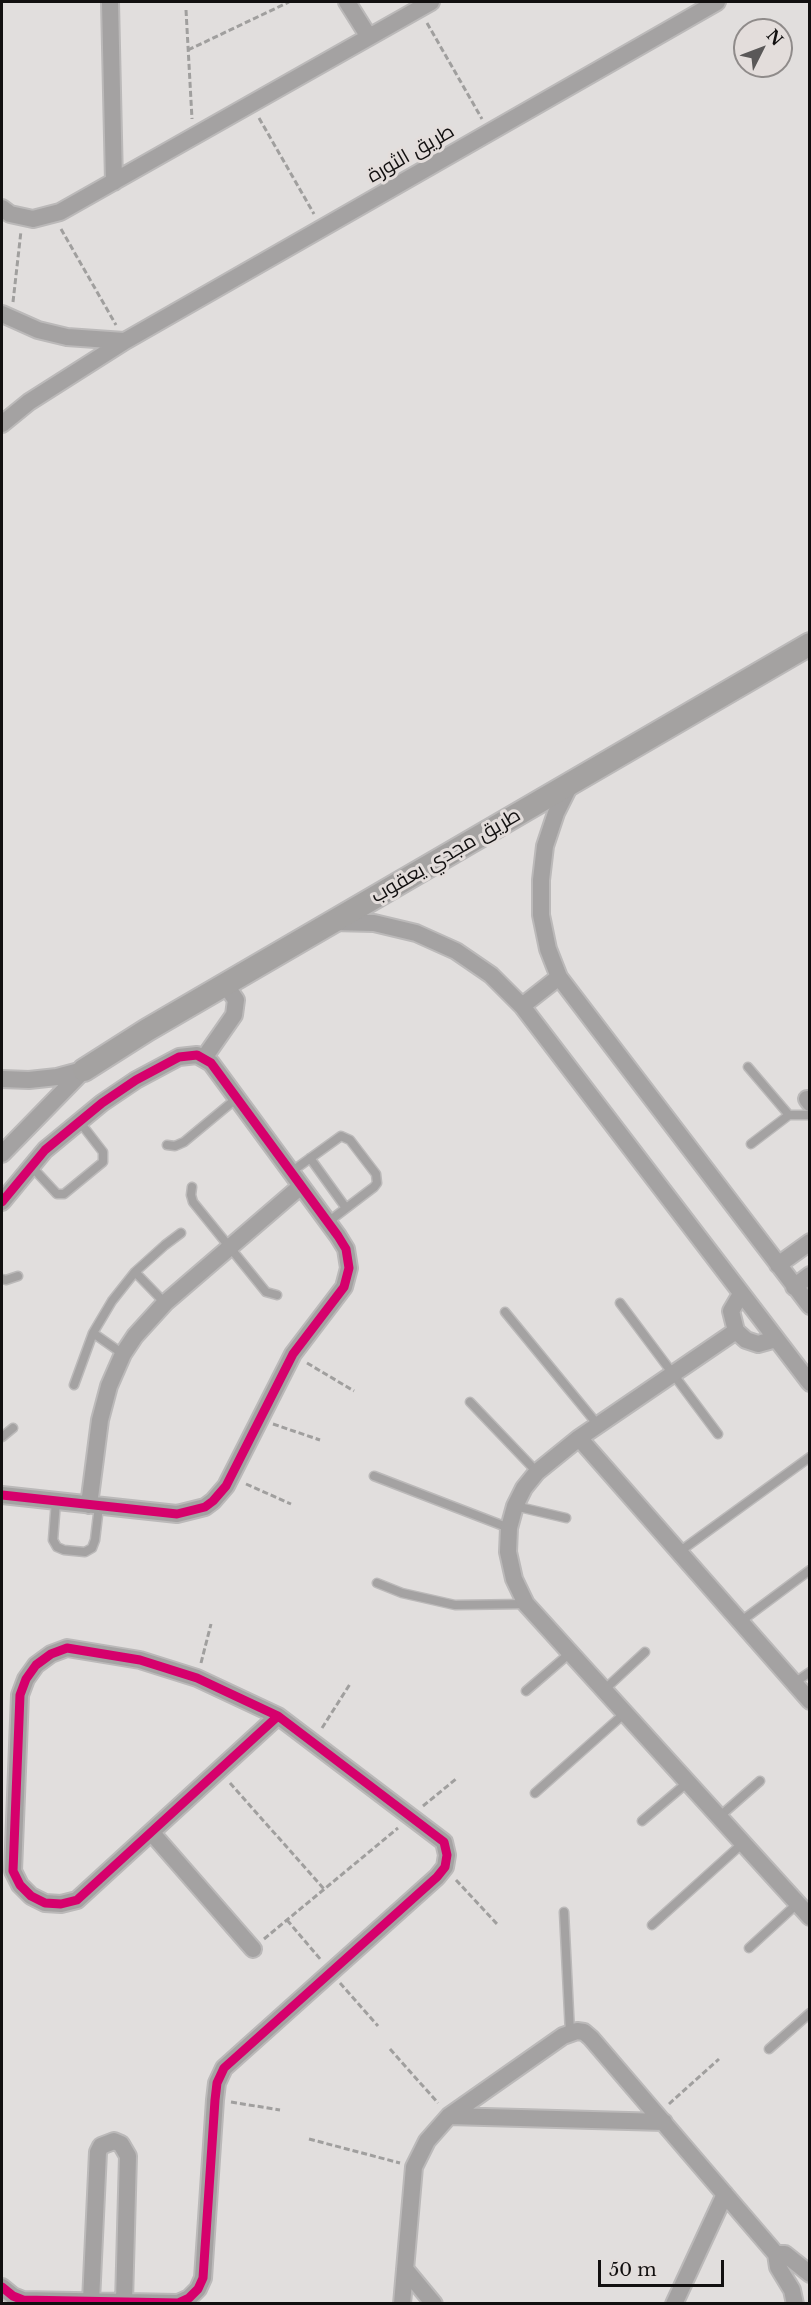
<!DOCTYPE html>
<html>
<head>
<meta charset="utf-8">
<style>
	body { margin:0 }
	#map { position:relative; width:811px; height:2305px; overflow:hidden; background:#e1dedd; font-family:"Libre Baskerville",serif }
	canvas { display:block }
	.frame { position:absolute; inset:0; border:3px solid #121010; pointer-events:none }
	.north { position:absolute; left:733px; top:18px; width:60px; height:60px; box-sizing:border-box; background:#e3dddb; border:2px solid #8f8b8a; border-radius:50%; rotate:48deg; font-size:16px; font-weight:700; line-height:24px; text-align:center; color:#121010 }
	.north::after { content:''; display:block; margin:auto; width:21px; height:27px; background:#5a5858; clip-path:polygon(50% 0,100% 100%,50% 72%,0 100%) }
	.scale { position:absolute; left:598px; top:2260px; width:126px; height:27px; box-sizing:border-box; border:3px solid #121010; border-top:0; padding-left:8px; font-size:18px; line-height:21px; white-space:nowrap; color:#121010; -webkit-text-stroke:4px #e3dddb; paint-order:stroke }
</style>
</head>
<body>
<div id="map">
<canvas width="811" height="2305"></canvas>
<div class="frame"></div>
<div class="north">N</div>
<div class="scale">50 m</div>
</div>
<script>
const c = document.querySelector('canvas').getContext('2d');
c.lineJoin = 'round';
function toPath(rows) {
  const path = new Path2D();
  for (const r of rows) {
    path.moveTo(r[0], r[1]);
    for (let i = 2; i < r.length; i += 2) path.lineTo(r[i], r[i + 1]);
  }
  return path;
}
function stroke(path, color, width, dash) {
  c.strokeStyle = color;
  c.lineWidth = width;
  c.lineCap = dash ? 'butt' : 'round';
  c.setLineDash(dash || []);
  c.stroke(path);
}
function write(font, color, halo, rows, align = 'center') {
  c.font = font + ' "Libre Baskerville",Cairo,serif';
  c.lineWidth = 6;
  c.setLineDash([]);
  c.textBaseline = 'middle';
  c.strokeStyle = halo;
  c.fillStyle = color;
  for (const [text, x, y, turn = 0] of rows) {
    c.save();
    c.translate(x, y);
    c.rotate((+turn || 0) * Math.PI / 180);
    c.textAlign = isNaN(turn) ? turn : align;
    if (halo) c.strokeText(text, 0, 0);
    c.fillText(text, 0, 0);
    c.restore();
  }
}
const path = toPath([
	[186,10,192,119],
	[427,23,482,119],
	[188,50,289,2],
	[259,118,314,214],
	[61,229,116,325],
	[13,302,21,231],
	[307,1363,354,1391],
	[273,1424,320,1440],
	[246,1484,291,1504],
	[201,1663,211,1624],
	[322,1728,350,1684],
	[230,1783,324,1889],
	[423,1806,456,1779],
	[456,1880,497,1924],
	[287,1920,321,1960],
	[264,1939,398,1828],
	[340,1983,378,2026],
	[390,2049,438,2103],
	[231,2102,280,2110],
	[669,2104,719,2059],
	[309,2139,400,2163]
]);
const lane = toPath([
	[748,1067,789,1115],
	[751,1144,789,1115,810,1115],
	[167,1145,175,1146,184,1142,237,1098],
	[310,1158,346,1208],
	[31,1166,57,1194,64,1194,103,1162,103,1152,79,1121],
	[291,1172,341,1136,350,1140,376,1174,377,1183,374,1187,328,1222],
	[192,1187,191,1195,193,1202,266,1292,277,1295],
	[135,1272,165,1303],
	[2,1279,6,1280,18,1276],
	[620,1303,718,1434],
	[505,1312,598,1425],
	[93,1333,123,1354],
	[74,1385,93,1333,112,1301,135,1272,165,1245,181,1233],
	[470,1402,537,1472],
	[2,1437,13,1428],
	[374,1476,509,1528],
	[56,1501,53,1540,57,1547,64,1550,85,1552,92,1548,95,1540,99,1506],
	[515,1506,566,1518],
	[679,1552,810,1457],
	[377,1583,402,1593,455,1605,526,1604],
	[740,1622,810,1570],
	[794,1683,810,1672],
	[604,1690,645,1652],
	[526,1691,570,1653],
	[535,1793,625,1713],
	[719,1817,760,1781],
	[642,1821,688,1782],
	[564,1912,570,2033],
	[652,1925,743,1843],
	[749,1948,798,1903],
	[769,2049,810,2013]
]);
const street = toPath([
	[110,2,114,182],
	[347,2,369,37],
	[2,208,10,214,33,219,60,212,431,2],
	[2,314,38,330,67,337,124,341],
	[2,424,29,402,125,341,717,2],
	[571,783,556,813,545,846,541,880,541,915,548,949,559,977,810,1306],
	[332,922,374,923,416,933,456,951,491,975,522,1006,810,1383],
	[522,1006,559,977],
	[204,1058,234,1015,236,1000,225,984],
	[2,1079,29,1080,57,1077,83,1070],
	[807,1099,810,1103],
	[2,1154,84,1070],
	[2,1202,45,1150,102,1103,136,1080,179,1057,197,1055,211,1063,338,1236,346,1249,349,1268,344,1287,293,1354,226,1486,213,1501,205,1507,177,1514,2,1495],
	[778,1265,810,1242],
	[794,1287,810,1275],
	[741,1294,731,1311,736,1331,746,1340,758,1344,776,1339],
	[736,1331,579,1438,537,1472,524,1488,515,1506,509,1528,508,1552,514,1579,526,1604,810,1917],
	[579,1438,810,1701],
	[89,1505,100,1420,109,1386,123,1354,135,1336,165,1303,301,1186],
	[151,1832,253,1949],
	[449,2116,664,2122],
	[776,2254,785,2254,810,2274],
	[405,2269,434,2304],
	[2,2287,13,2296,23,2300,178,2303,189,2298,198,2289,203,2278,215,2100,217,2083,224,2068,437,1877,445,1867,447,1855,444,1842,278,1716,197,1678,140,1660,67,1648,51,1654,36,1665,26,1679,20,1695,13,1871,20,1885,31,1896,45,1903,61,1904,77,1900,278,1716],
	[91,2301,98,2152,101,2146,114,2141,121,2144,128,2156,124,2302],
	[402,2304,414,2167,427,2141,449,2116,563,2036,577,2031,584,2032,591,2038,776,2254,778,2267,792,2290,795,2304],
	[674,2304,725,2194]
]);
const secondary = toPath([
	[84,1070,147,1030,810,644]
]);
const cycleway = toPath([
	[2,1202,45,1150,102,1103,136,1080,179,1057,197,1055,211,1063,338,1236,346,1249,349,1268,344,1287,293,1354,226,1486,213,1501,205,1507,177,1514,2,1495],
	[2,2287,13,2296,23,2300,178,2303,189,2298,198,2289,203,2278,215,2100,217,2083,224,2068,437,1877,445,1867,447,1855,444,1842,278,1716,197,1678,140,1660,67,1648,51,1654,36,1665,26,1679,20,1695,13,1871,20,1885,31,1896,45,1903,61,1904,77,1900,278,1716]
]);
const streetNames = [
	["طريق الثورة",411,154,-30],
	["طريق مجدي يعقوب",446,856,-30]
];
stroke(lane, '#bbb9b9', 11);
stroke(street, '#bbb9b9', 20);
stroke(secondary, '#bbb9b9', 26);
stroke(path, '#a09f9e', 3, [6, 3]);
stroke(lane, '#a4a2a2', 8);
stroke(street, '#a4a2a2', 16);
stroke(secondary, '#a4a2a1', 22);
stroke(cycleway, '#d6006c', 9);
write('20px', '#121010', '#e3dddb', streetNames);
</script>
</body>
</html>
